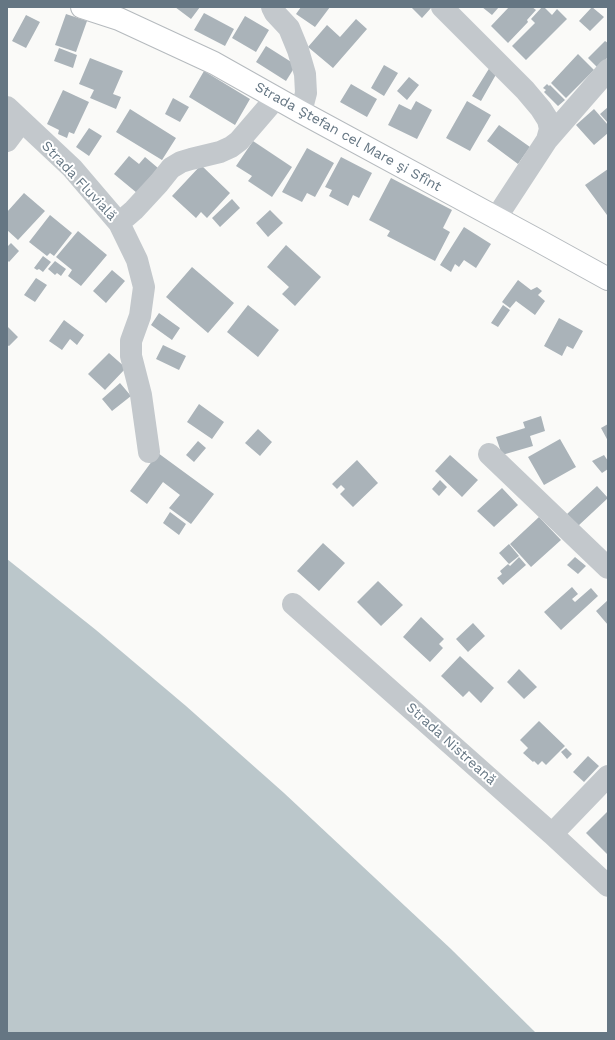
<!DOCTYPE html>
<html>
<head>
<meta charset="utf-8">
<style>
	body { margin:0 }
	#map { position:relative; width:615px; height:1040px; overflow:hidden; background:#fafaf8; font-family:"Work Sans",sans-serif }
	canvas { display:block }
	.frame { position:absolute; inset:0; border:8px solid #657683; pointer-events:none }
</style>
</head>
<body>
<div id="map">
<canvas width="615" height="1040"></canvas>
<div class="frame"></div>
</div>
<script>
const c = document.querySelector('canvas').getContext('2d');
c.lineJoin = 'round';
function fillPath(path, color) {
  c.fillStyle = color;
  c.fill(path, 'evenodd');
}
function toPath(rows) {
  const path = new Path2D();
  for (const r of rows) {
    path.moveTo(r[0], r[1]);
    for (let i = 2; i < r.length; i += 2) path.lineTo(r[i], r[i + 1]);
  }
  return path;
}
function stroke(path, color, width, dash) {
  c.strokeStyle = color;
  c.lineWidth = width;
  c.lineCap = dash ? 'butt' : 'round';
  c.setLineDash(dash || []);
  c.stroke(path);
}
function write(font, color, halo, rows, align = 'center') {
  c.font = font + ' "Work Sans",sans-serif';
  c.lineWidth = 4;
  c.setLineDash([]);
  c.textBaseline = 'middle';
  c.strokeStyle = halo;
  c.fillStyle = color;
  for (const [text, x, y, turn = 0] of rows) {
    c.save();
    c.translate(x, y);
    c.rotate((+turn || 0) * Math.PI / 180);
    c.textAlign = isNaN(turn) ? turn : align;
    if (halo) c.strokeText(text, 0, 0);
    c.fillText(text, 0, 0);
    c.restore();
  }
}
const water = toPath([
	[7,559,96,630,186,706,284,793,451,949,536,1033,7,1033]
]);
const building = toPath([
	[175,7,200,7,191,19],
	[301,7,330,7,315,27,296,14],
	[411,7,430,7,431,8,422,18],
	[482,7,499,7,492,15],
	[509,7,532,7,536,10,527,20,528,22,508,43,491,26],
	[542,7,544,7,552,15,557,9,567,19,526,60,512,46,535,23,531,19],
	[592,7,604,17,590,31,579,21],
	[204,13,234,29,225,46,194,30],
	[66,14,87,21,76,52,55,45],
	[26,15,40,22,26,48,12,41],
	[245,16,269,30,256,52,232,38],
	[356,19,367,29,333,68,308,47,327,25,340,37],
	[605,41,608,43,608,57,598,68,588,58],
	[266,46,296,65,286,81,256,62],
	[59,48,77,55,73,68,54,61],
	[578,54,594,70,566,98,551,83],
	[90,58,123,71,113,94,121,97,116,109,90,98,94,90,79,84],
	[384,65,398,73,384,96,371,88],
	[490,67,498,71,481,101,472,96],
	[204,71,250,99,235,125,189,97],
	[409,77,419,85,407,100,397,91],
	[351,84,377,99,367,117,340,102],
	[547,84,549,86,550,85,565,100,558,106,544,92,546,90,543,88],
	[63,90,89,102,74,134,69,132,67,138,58,134,59,130,47,124],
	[173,98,189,107,180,122,165,114],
	[416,101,432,110,417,139,388,125,399,104,411,110],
	[467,101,491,115,470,151,446,138],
	[608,107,608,123,600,114],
	[130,109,176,138,162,160,116,132],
	[594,109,608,125,608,133,594,145,576,125],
	[499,125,530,147,518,164,487,141],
	[89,128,102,136,89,156,76,147],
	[253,141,292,167,272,197,248,181,252,176,236,166],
	[307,148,334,163,315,197,307,193,302,202,282,192],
	[129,156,139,164,145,157,158,168,137,193,114,174],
	[341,157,372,173,359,198,353,195,348,206,329,196,332,190,325,187],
	[201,165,230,193,207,218,201,212,196,218,172,196],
	[608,169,608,214,607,215,585,185],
	[391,178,452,210,443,228,450,232,435,261,387,236,390,231,369,220],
	[24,193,45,211,18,240,7,230,7,212],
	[232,199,240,208,220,227,212,218],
	[270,210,283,223,268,237,256,223],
	[50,215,72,233,54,256,50,253,47,256,29,242],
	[464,227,491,244,476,268,464,260,459,267,455,264,451,272,440,265],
	[78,231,107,255,81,286,68,276,72,270,56,257],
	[11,243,19,251,9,262,7,260,7,247],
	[286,245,321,277,295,306,282,294,289,287,267,267],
	[43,256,51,262,43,272,39,269,37,270,34,268],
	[55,261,66,269,61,276,57,273,55,275,48,269],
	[192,267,234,303,208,333,166,297],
	[112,270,125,281,106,303,93,291],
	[36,278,47,285,35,302,24,295],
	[518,280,531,290,537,287,542,291,538,295,545,301,535,315,516,301,510,308,502,302],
	[248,305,279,330,258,357,227,332],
	[503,305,510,310,498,327,491,323],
	[159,313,180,328,172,340,151,325],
	[559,318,583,331,573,349,567,346,562,356,544,346],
	[64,320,84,335,77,345,70,339,62,350,49,341],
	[7,326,18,337,9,346,7,345],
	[163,345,186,356,179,370,156,359],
	[109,353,126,368,105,390,88,374],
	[120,383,131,396,112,411,102,399],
	[199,404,224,422,212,439,187,422],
	[541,416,545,431,530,436,533,446,502,455,496,437,525,428,523,422],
	[608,424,608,441,601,428],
	[258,429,272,442,260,456,245,443],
	[560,439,576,467,544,485,528,457],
	[198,441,206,448,194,462,186,455],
	[158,453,214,494,191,524,169,508,180,495,163,482,147,504,130,491],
	[450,455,478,480,462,497,435,471],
	[604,455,608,461,608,469,602,473,592,461],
	[357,460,378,483,353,507,340,494,345,489,341,485,337,489,332,484],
	[440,480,447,487,439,496,432,489],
	[597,486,608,498,578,526,567,514],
	[502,488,518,505,494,527,477,511],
	[170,512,186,524,179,535,163,523],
	[539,517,561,540,531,567,510,544],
	[323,543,345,563,319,591,297,571],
	[509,544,519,556,509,564,499,553],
	[519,557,526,565,503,585,497,578,502,574,500,571,508,564,510,566],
	[575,557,586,566,578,574,567,565],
	[378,581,403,605,381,626,357,602],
	[572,587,578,594,572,599,575,602,591,588,598,596,561,630,544,612],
	[608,600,608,625,596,611],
	[421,617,444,639,439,644,443,648,430,662,403,637],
	[473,623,485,636,468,652,456,639],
	[460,656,494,688,481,703,469,691,463,697,441,676],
	[519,669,537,687,524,699,507,682],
	[539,721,565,746,546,765,542,761,538,765,534,761,533,762,523,753,528,748,520,740],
	[566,748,572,754,567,759,561,752],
	[588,756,599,766,584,782,573,772],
	[608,811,608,855,586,833]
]);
const minor = toPath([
	[272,7,275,13,289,28,298,50,305,74,306,93,301,112],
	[442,7,525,90,541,109,548,120,550,129,547,140,496,218],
	[7,107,72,168,119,223,137,260,144,287,140,316,131,341,131,356,141,395,149,452],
	[547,140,608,70],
	[7,141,22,121],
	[119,223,134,210,159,183,171,168,181,162,191,159,220,152,231,147,239,141,276,98],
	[489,454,608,568],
	[293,604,552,834,608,886],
	[552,834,608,776]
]);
const major = toPath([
	[82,7,119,19,214,63,301,112,541,242,608,279]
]);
const streetNames = [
	["Strada Ştefan cel Mare şi Sfînt",348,137,29],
	["Strada Fluvială",79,181,47],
	["Strada Nistreană",451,744,42]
];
fillPath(water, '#bbc7cb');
fillPath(building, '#aab3b9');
stroke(major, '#b5babe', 24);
stroke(minor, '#c3c8cc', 22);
stroke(major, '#fff', 22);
write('14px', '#657683', '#fff', streetNames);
</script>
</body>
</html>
